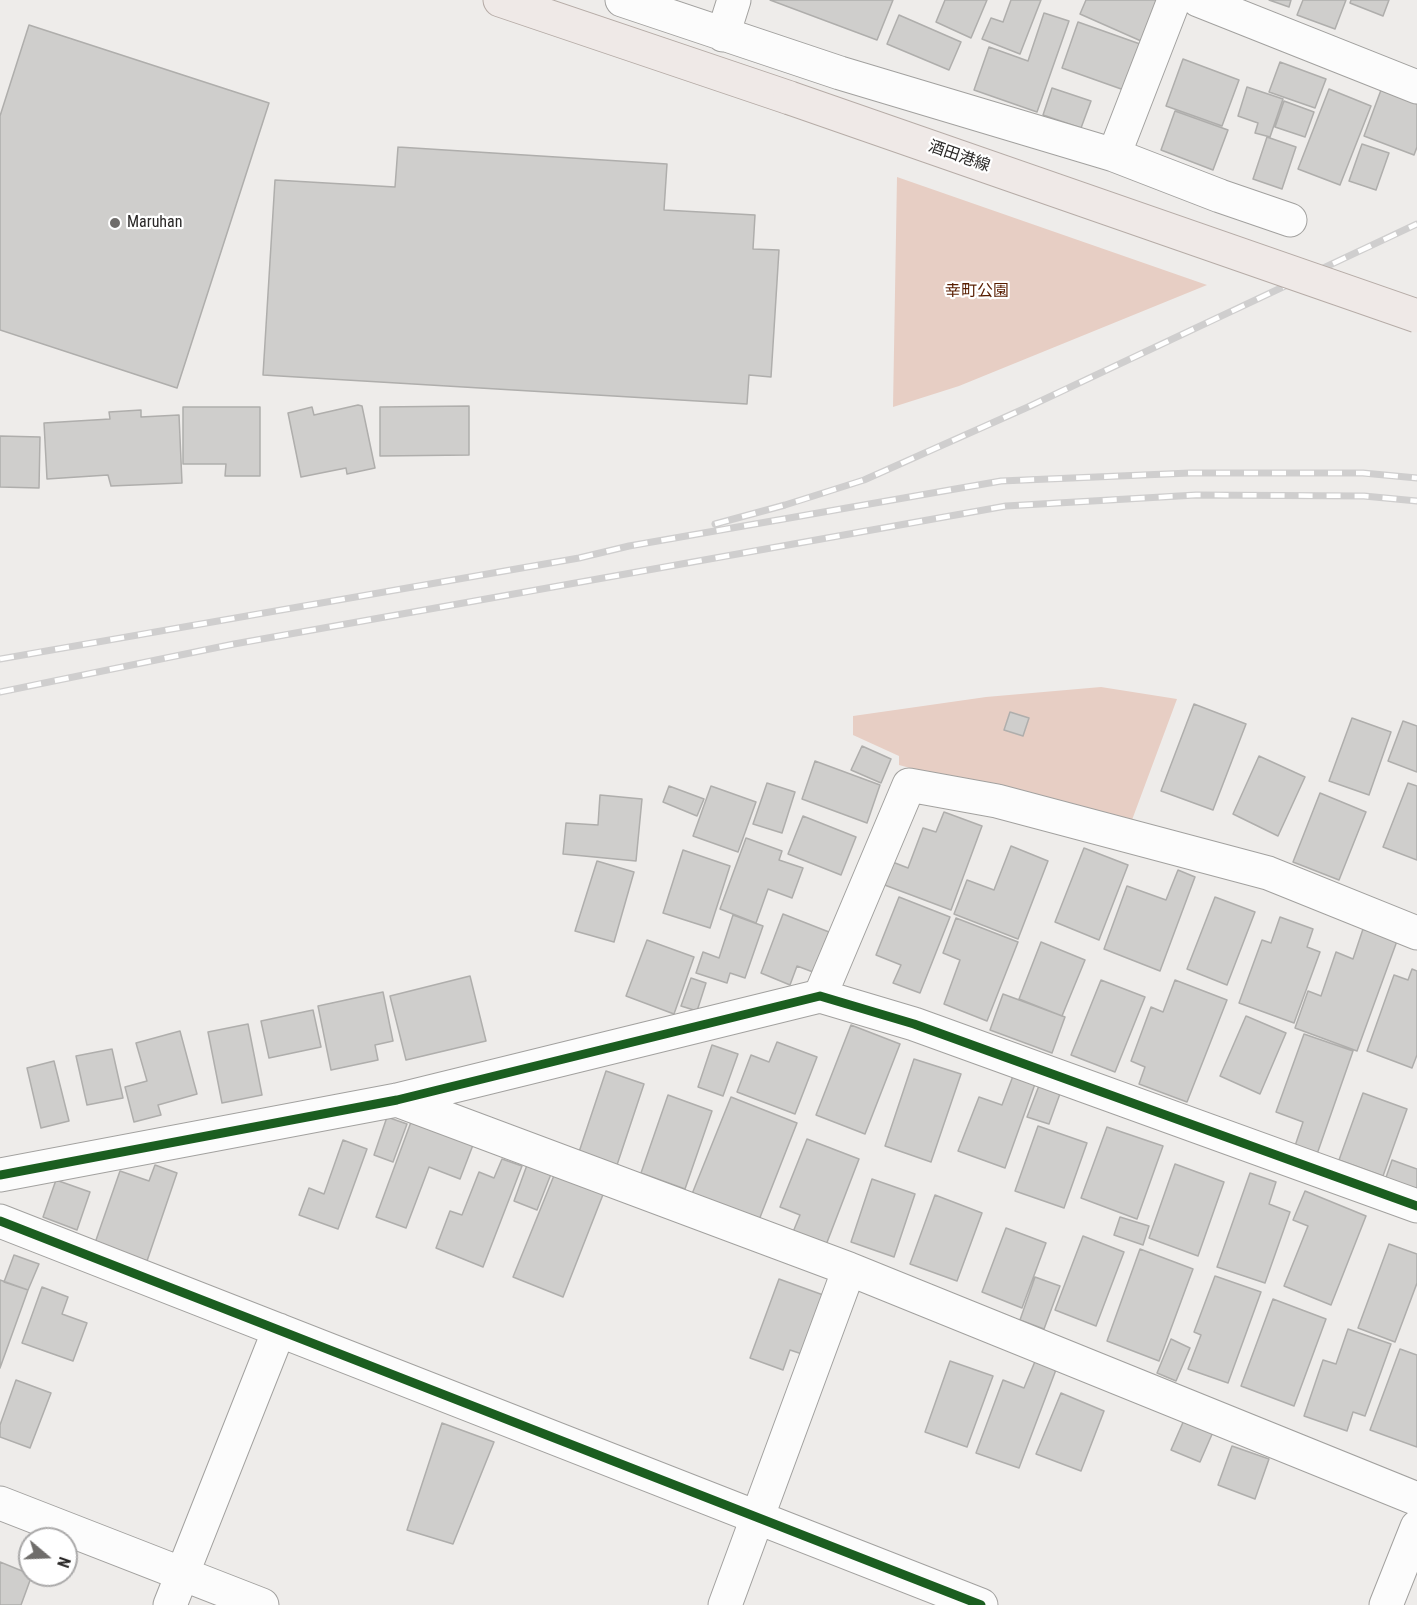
<!DOCTYPE html>
<html>
<head>
<meta charset="utf-8">
<style>
	body { margin:0 }
	#map { position:relative; width:1417px; height:1605px; overflow:hidden; background:#eeecea; font-family:"Roboto Condensed",sans-serif }
	canvas { display:block }
	.north { position:absolute; left:18px; top:1527px; width:60px; height:60px; box-sizing:border-box; background:#fff; border:2px solid #aaa9a9; border-radius:50%; rotate:109deg; font-size:16px; font-weight:700; line-height:24px; text-align:center; color:#2a2827 }
	.north::after { content:''; display:block; margin:auto; width:21px; height:27px; background:#6f6d6b; clip-path:polygon(50% 0,100% 100%,50% 72%,0 100%) }
</style>
</head>
<body>
<div id="map">
<canvas width="1417" height="1605"></canvas>
<div class="north">N</div>
</div>
<script>
const c = document.querySelector('canvas').getContext('2d');
c.lineJoin = 'round';
function fillPath(path, color) {
  c.fillStyle = color;
  c.fill(path, 'evenodd');
}
function toPath(rows) {
  const path = new Path2D();
  for (const r of rows) {
    path.moveTo(r[0], r[1]);
    for (let i = 2; i < r.length; i += 2) path.lineTo(r[i], r[i + 1]);
  }
  return path;
}
function stroke(path, color, width, dash) {
  c.strokeStyle = color;
  c.lineWidth = width;
  c.lineCap = dash ? 'butt' : 'round';
  c.setLineDash(dash || []);
  c.stroke(path);
}
function write(font, color, halo, rows, align = 'center') {
  c.font = font + ' "Roboto Condensed","Noto Sans JP",sans-serif';
  c.lineWidth = 4.5;
  c.setLineDash([]);
  c.textBaseline = 'middle';
  c.strokeStyle = halo;
  c.fillStyle = color;
  for (const [text, x, y, turn = 0] of rows) {
    c.save();
    c.translate(x, y);
    c.rotate((+turn || 0) * Math.PI / 180);
    c.textAlign = isNaN(turn) ? turn : align;
    if (halo) c.strokeText(text, 0, 0);
    c.fillText(text, 0, 0);
    c.restore();
  }
}
const green = toPath([
	[897,177,1207,285,959,386,893,407],
	[1101,687,1177,699,1129,828,899,765,899,756,853,735,853,716,986,697]
]);
const building = toPath([
	[770,0,893,0,877,40,770,0],
	[945,0,987,0,971,38,936,22,945,0],
	[1011,0,1041,0,1020,54,982,39,991,18,1003,22,1011,0],
	[1086,0,1155,0,1159,2,1141,41,1080,14,1086,0],
	[1269,0,1291,0,1289,7,1269,0],
	[1303,0,1346,0,1335,29,1297,15,1303,0],
	[1351,0,1389,0,1383,16,1350,3,1351,0],
	[1044,13,1069,21,1037,112,974,90,989,47,1028,61,1044,13],
	[899,15,961,42,949,70,887,44,899,15],
	[1078,22,1140,44,1124,90,1062,68,1078,22],
	[29,25,269,103,177,388,0,330,0,116,29,25],
	[1183,59,1239,80,1222,126,1166,106,1183,59],
	[1280,62,1326,79,1315,108,1269,92,1280,62],
	[1247,87,1283,99,1270,137,1255,133,1258,123,1238,116,1247,87],
	[1052,88,1091,101,1081,128,1043,115,1052,88],
	[1329,89,1371,106,1340,185,1298,169,1329,89],
	[1381,90,1417,104,1417,147,1414,155,1364,136,1381,90],
	[1284,101,1314,112,1305,137,1275,127,1284,101],
	[1175,111,1228,130,1213,170,1161,150,1175,111],
	[1267,137,1296,147,1282,189,1253,179,1267,137],
	[1362,144,1389,153,1376,190,1349,181,1362,144],
	[398,147,667,164,664,210,755,215,753,249,779,250,771,377,749,375,747,404,263,375,275,180,395,187,398,147],
	[358,405,362,406,375,468,347,474,346,468,301,477,288,413,312,407,314,415,358,405],
	[469,406,469,455,380,456,380,407,469,406],
	[183,407,260,407,260,476,225,476,226,464,183,464,183,407],
	[141,410,141,417,179,415,182,483,111,486,108,475,47,479,44,423,110,419,109,412,141,410],
	[0,436,40,437,39,488,0,487,0,436],
	[1194,704,1246,724,1213,810,1161,791,1194,704],
	[1010,712,1029,718,1023,736,1004,730,1010,712],
	[1352,718,1391,732,1369,795,1329,781,1352,718],
	[1403,721,1417,726,1417,772,1388,761,1403,721],
	[862,746,891,759,881,783,851,770,862,746],
	[1259,756,1305,777,1278,836,1233,814,1259,756],
	[815,761,880,785,867,823,802,799,815,761],
	[767,783,795,792,782,833,753,824,767,783],
	[1408,783,1417,786,1417,860,1383,847,1408,783],
	[669,786,704,799,697,816,663,802,669,786],
	[711,786,756,802,738,852,693,836,711,786],
	[1320,793,1366,812,1339,880,1293,862,1320,793],
	[600,795,642,799,636,861,563,854,566,823,598,825,600,795],
	[944,812,982,826,951,910,882,884,890,861,908,868,923,828,936,832,944,812],
	[803,816,856,837,841,875,788,854,803,816],
	[746,838,782,851,779,860,803,868,792,898,768,889,756,923,720,909,746,838],
	[1011,846,1048,861,1018,939,954,914,967,880,994,890,1011,846],
	[1084,848,1128,865,1099,940,1055,922,1084,848],
	[683,850,730,866,710,928,663,913,683,850],
	[597,861,634,872,614,942,575,931,597,861],
	[1178,870,1195,877,1160,971,1104,949,1127,886,1166,900,1178,870],
	[899,897,950,917,920,993,893,983,901,965,876,955,899,897],
	[1215,897,1255,912,1227,985,1187,969,1215,897],
	[783,914,829,932,813,972,797,966,790,985,761,973,783,914],
	[733,915,763,926,745,978,730,973,727,983,696,973,703,952,719,958,733,915],
	[1280,917,1313,929,1307,947,1320,952,1294,1023,1239,1003,1262,940,1271,943,1280,917],
	[956,918,1018,942,987,1021,944,1004,960,960,943,953,956,918],
	[1363,929,1397,941,1357,1051,1295,1028,1308,991,1321,996,1336,952,1353,959,1363,929],
	[647,940,694,957,674,1014,626,996,647,940],
	[1041,942,1085,960,1062,1016,1019,999,1041,942],
	[1412,969,1417,971,1417,1055,1412,1068,1367,1051,1394,975,1408,980,1412,969],
	[470,976,486,1041,406,1060,390,996,470,976],
	[691,978,706,983,697,1011,681,1006,691,978],
	[1101,980,1145,997,1115,1072,1071,1055,1101,980],
	[1175,980,1227,1000,1187,1102,1139,1084,1145,1067,1131,1061,1151,1007,1163,1012,1175,980],
	[383,992,393,1041,375,1045,378,1060,331,1070,318,1006,383,992],
	[1003,994,1065,1017,1052,1053,990,1030,1003,994],
	[313,1010,321,1047,269,1058,261,1021,313,1010],
	[1246,1016,1286,1033,1260,1094,1220,1076,1246,1016],
	[248,1024,262,1095,222,1103,208,1032,248,1024],
	[851,1025,900,1044,865,1134,816,1115,851,1025],
	[180,1031,197,1094,158,1105,161,1115,134,1122,125,1087,147,1081,136,1043,180,1031],
	[1304,1034,1353,1051,1316,1157,1294,1149,1303,1122,1276,1112,1304,1034],
	[777,1042,817,1057,795,1114,737,1092,751,1055,769,1062,777,1042],
	[712,1045,738,1054,723,1096,698,1087,712,1045],
	[112,1049,123,1098,87,1105,76,1056,112,1049],
	[914,1059,961,1074,931,1162,885,1146,914,1059],
	[54,1061,69,1121,41,1128,27,1068,54,1061],
	[606,1071,644,1084,617,1165,579,1152,606,1071],
	[1013,1076,1035,1084,1005,1168,958,1151,979,1097,1002,1105,1013,1076],
	[1040,1083,1061,1091,1049,1124,1027,1117,1040,1083],
	[1363,1093,1407,1109,1383,1176,1339,1160,1363,1093],
	[668,1095,712,1111,685,1189,641,1173,668,1095],
	[731,1097,797,1123,759,1220,692,1194,731,1097],
	[387,1117,407,1124,393,1162,374,1155,387,1117],
	[411,1122,473,1145,460,1179,429,1167,406,1228,376,1217,411,1122],
	[1038,1126,1087,1143,1064,1208,1015,1191,1038,1126],
	[1107,1127,1163,1146,1137,1219,1081,1198,1107,1127],
	[807,1139,859,1159,826,1245,793,1232,800,1215,780,1207,807,1139],
	[343,1140,367,1149,338,1229,299,1215,309,1188,324,1194,343,1140],
	[502,1159,522,1166,483,1267,436,1248,450,1211,462,1215,479,1172,494,1178,502,1159],
	[1392,1160,1417,1169,1417,1190,1381,1192,1392,1160],
	[1175,1164,1224,1182,1198,1256,1149,1238,1175,1164],
	[155,1165,177,1173,147,1261,95,1243,120,1171,149,1181,155,1165],
	[527,1165,551,1174,537,1210,514,1201,527,1165],
	[555,1173,604,1192,563,1297,513,1277,555,1173],
	[1250,1173,1276,1182,1269,1204,1290,1212,1265,1283,1217,1267,1250,1173],
	[872,1179,915,1194,894,1257,851,1242,872,1179],
	[56,1180,90,1192,77,1230,43,1217,56,1180],
	[1305,1191,1366,1216,1331,1305,1284,1286,1308,1226,1293,1220,1305,1191],
	[935,1195,982,1213,957,1281,910,1264,935,1195],
	[1120,1217,1149,1226,1143,1245,1114,1235,1120,1217],
	[1006,1228,1046,1243,1022,1308,982,1292,1006,1228],
	[1083,1236,1124,1252,1096,1326,1055,1310,1083,1236],
	[1389,1244,1417,1254,1417,1283,1395,1342,1358,1328,1389,1244],
	[1140,1249,1193,1269,1159,1361,1107,1341,1140,1249],
	[14,1255,39,1264,28,1290,4,1282,14,1255],
	[1215,1276,1261,1292,1228,1383,1188,1369,1201,1335,1194,1332,1215,1276],
	[1035,1277,1060,1286,1044,1329,1020,1320,1035,1277],
	[779,1279,826,1296,805,1355,790,1350,783,1370,750,1358,779,1279],
	[0,1280,28,1290,0,1368,0,1280],
	[42,1287,68,1297,62,1314,87,1323,73,1361,22,1343,42,1287],
	[1273,1299,1326,1319,1294,1406,1241,1386,1273,1299],
	[1348,1329,1391,1344,1365,1416,1353,1412,1347,1431,1304,1416,1323,1360,1336,1364,1348,1329],
	[1171,1339,1190,1348,1176,1381,1157,1373,1171,1339],
	[1400,1349,1417,1355,1417,1447,1370,1430,1400,1349],
	[1036,1359,1057,1367,1019,1468,976,1453,1003,1380,1024,1388,1036,1359],
	[950,1361,993,1376,967,1447,925,1432,950,1361],
	[16,1380,51,1393,30,1448,0,1437,0,1425,16,1380],
	[1061,1393,1104,1411,1081,1471,1036,1454,1061,1393],
	[1184,1420,1213,1432,1200,1462,1171,1450,1184,1420],
	[442,1423,494,1442,453,1544,407,1530,442,1423],
	[1232,1446,1269,1459,1255,1499,1218,1485,1232,1446],
	[0,1562,32,1575,21,1605,0,1605,0,1562]
]);
const minor = toPath([
	[622,0,840,73,1114,155,1220,196,1290,220],
	[1198,0,1417,87],
	[723,35,734,0],
	[1114,155,1174,0],
	[820,996,909,785,997,801,1268,873,1417,933],
	[397,1100,849,1269,1417,1499],
	[0,1175,397,1100,820,996,914,1024,1417,1206],
	[0,1221,981,1605],
	[0,1503,262,1605],
	[170,1605,279,1330],
	[725,1605,849,1269],
	[1386,1605,1417,1527]
]);
const major = toPath([
	[500,0,790,98]
]);
const rail = toPath([
	[715,524,785,505,864,480,1028,407,1417,224],
	[0,659,579,558,629,546,1001,481,1190,473,1363,473,1417,478],
	[0,692,234,644,1006,506,1196,495,1364,496,1417,501]
]);
const majorBridge = toPath([
	[790,98,1417,316]
]);
const cycleway = toPath([
	[0,1175,397,1100,820,996,914,1024,1417,1206],
	[0,1221,981,1605]
]);
const markers = [
	[115,223,6,"#6f6d6b"]
];
const streetNames = [
	["酒田港線",959,157,19]
];
const poiNames = [
	["Maruhan",127,223]
];
const parkNames = [
	["幸町公園",977,292]
];
fillPath(green, '#e7cec4');
fillPath(building, '#cfcecc');
stroke(building, '#afaeac', 1.5);
stroke(minor, '#a2a19f', 35);
stroke(major, '#b6aca7', 35);
stroke(minor, '#fcfcfc', 33);
stroke(major, '#efe9e7', 33);
stroke(rail, '#cfcece', 7);
stroke(rail, '#fff', 4.5, [14]);
stroke(majorBridge, '#b6aca7', 35, []);
stroke(majorBridge, '#efe9e7', 33);
stroke(cycleway, '#1b5e20', 9);
for (const [x, y, r, color] of markers) {
  const dot = new Path2D();
  dot.arc(x, y, r, 0, 2 * Math.PI);
  c.fillStyle = color;
  c.fill(dot);
  stroke(dot, '#fff', 2);
}
write('16px', '#2a2827', '#fff', streetNames);
write('16px', '#2a2827', '#fff', poiNames, 'left');
write('16px', '#581d00', '#fff', parkNames);
</script>
</body>
</html>
